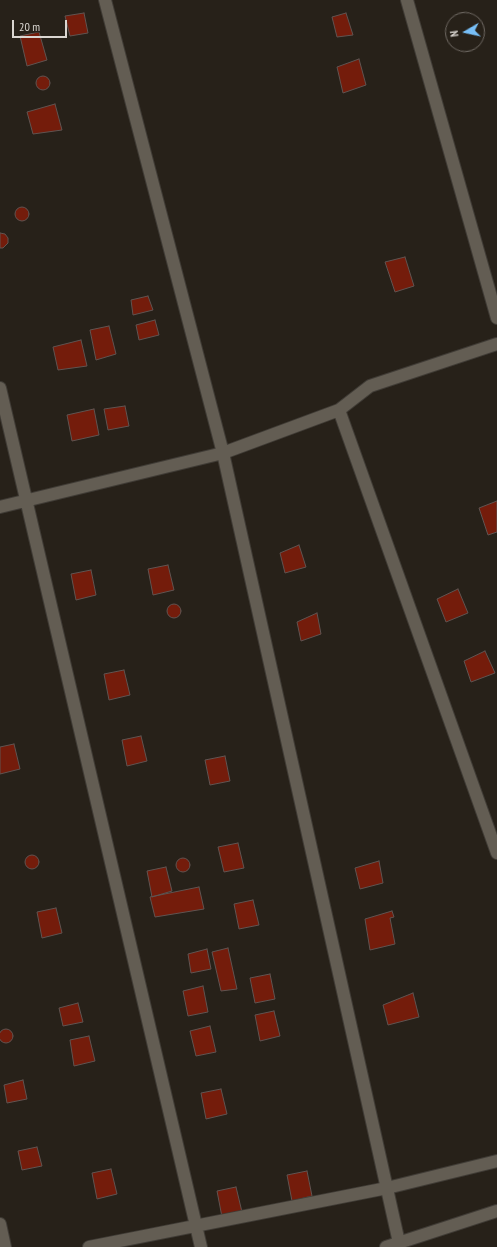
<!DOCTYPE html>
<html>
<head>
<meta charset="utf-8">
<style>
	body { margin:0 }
	#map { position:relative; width:497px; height:1247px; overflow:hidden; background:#272119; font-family:"PT Sans Narrow",sans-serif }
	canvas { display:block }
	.north { position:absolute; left:445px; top:12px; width:40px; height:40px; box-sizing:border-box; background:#272119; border:1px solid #6f6963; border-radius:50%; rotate:261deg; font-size:11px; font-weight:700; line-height:16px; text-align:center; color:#dad6d1 }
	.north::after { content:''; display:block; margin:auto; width:14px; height:18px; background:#77bff7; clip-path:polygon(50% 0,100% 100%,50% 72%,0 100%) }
	.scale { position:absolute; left:12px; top:20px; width:55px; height:18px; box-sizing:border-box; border:2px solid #dad6d1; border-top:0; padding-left:5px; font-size:12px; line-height:14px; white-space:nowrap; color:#dad6d1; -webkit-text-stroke:3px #272119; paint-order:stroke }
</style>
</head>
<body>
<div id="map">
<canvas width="497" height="1247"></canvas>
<div class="north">N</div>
<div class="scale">20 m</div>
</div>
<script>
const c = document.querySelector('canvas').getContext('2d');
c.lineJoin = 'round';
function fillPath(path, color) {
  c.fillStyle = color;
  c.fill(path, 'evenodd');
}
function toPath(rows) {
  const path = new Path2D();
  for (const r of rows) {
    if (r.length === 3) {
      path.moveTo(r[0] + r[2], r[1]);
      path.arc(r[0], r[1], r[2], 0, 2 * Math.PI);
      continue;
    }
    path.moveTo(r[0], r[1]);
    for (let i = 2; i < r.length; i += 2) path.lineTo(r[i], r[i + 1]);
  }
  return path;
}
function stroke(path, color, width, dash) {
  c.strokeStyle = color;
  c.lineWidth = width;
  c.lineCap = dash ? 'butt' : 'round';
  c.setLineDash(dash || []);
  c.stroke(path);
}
const building = toPath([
	[84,13,88,33,70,36,65,16,84,13],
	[346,13,353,35,337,37,332,17,346,13],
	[39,32,47,60,27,66,20,36,39,32],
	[359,59,366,85,343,93,337,67,359,59],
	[43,83,7],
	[55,104,62,130,33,134,27,112,55,104],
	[22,214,7],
	[0,233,5,234,8,238,8,243,3,248,0,248,0,233],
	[405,257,414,286,395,292,385,262,405,257],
	[148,296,153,310,133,315,131,300,148,296],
	[155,320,159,335,139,340,136,325,155,320],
	[109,326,116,354,96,360,90,330,109,326],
	[81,340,87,366,58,370,53,347,81,340],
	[125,406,129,426,108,430,104,409,125,406],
	[94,409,99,435,72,441,67,415,94,409],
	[497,501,497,532,488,535,479,508,497,501],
	[299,545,306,567,285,573,280,553,299,545],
	[168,565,174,590,153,595,148,569,168,565],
	[91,570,96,595,76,600,71,574,91,570],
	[458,589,468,613,446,622,437,599,458,589],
	[174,611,7],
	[317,613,321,634,301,641,297,622,317,613],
	[485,651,495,673,471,682,464,661,485,651],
	[124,670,130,695,109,700,104,674,124,670],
	[141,736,147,761,127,766,122,740,141,736],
	[14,744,20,769,0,774,0,747,14,744],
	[225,756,230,781,210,785,205,760,225,756],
	[238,843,244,868,224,872,218,847,238,843],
	[32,862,7],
	[183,865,7],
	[379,861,383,883,360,889,355,868,379,861],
	[166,867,172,891,152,897,147,871,166,867],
	[199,887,204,909,155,917,150,897,199,887],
	[253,900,259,925,239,929,234,904,253,900],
	[56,908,62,933,42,938,37,912,56,908],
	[392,911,394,917,390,918,395,944,370,950,365,919,392,911],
	[228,948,237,989,221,991,212,952,228,948],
	[207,949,211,969,191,973,188,954,207,949],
	[270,974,275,999,255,1003,250,978,270,974],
	[203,986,208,1012,188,1016,183,991,203,986],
	[413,993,419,1017,388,1025,383,1005,413,993],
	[78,1003,83,1022,63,1026,59,1008,78,1003],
	[274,1011,280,1036,260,1041,255,1015,274,1011],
	[210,1026,216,1052,196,1056,190,1031,210,1026],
	[6,1036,7],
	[89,1036,95,1061,74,1066,70,1040,89,1036],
	[23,1080,27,1099,7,1103,4,1085,23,1080],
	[221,1089,227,1114,206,1119,201,1093,221,1089],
	[37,1147,42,1166,22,1170,18,1151,37,1147],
	[111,1169,117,1194,97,1199,92,1173,111,1169],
	[307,1171,312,1196,292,1201,287,1175,307,1171],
	[236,1187,242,1212,222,1217,217,1191,236,1187]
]);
const street = toPath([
	[105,0,223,453,400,1247],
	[407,0,497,318],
	[0,388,201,1247],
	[339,410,497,853],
	[0,507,223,453,339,410,370,386,497,344],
	[0,1224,5,1247],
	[89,1247,387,1188,497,1161],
	[386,1247,497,1211]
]);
fillPath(building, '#741c0b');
stroke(building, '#605451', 1);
stroke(street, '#403c36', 14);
stroke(street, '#635d53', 12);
</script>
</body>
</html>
